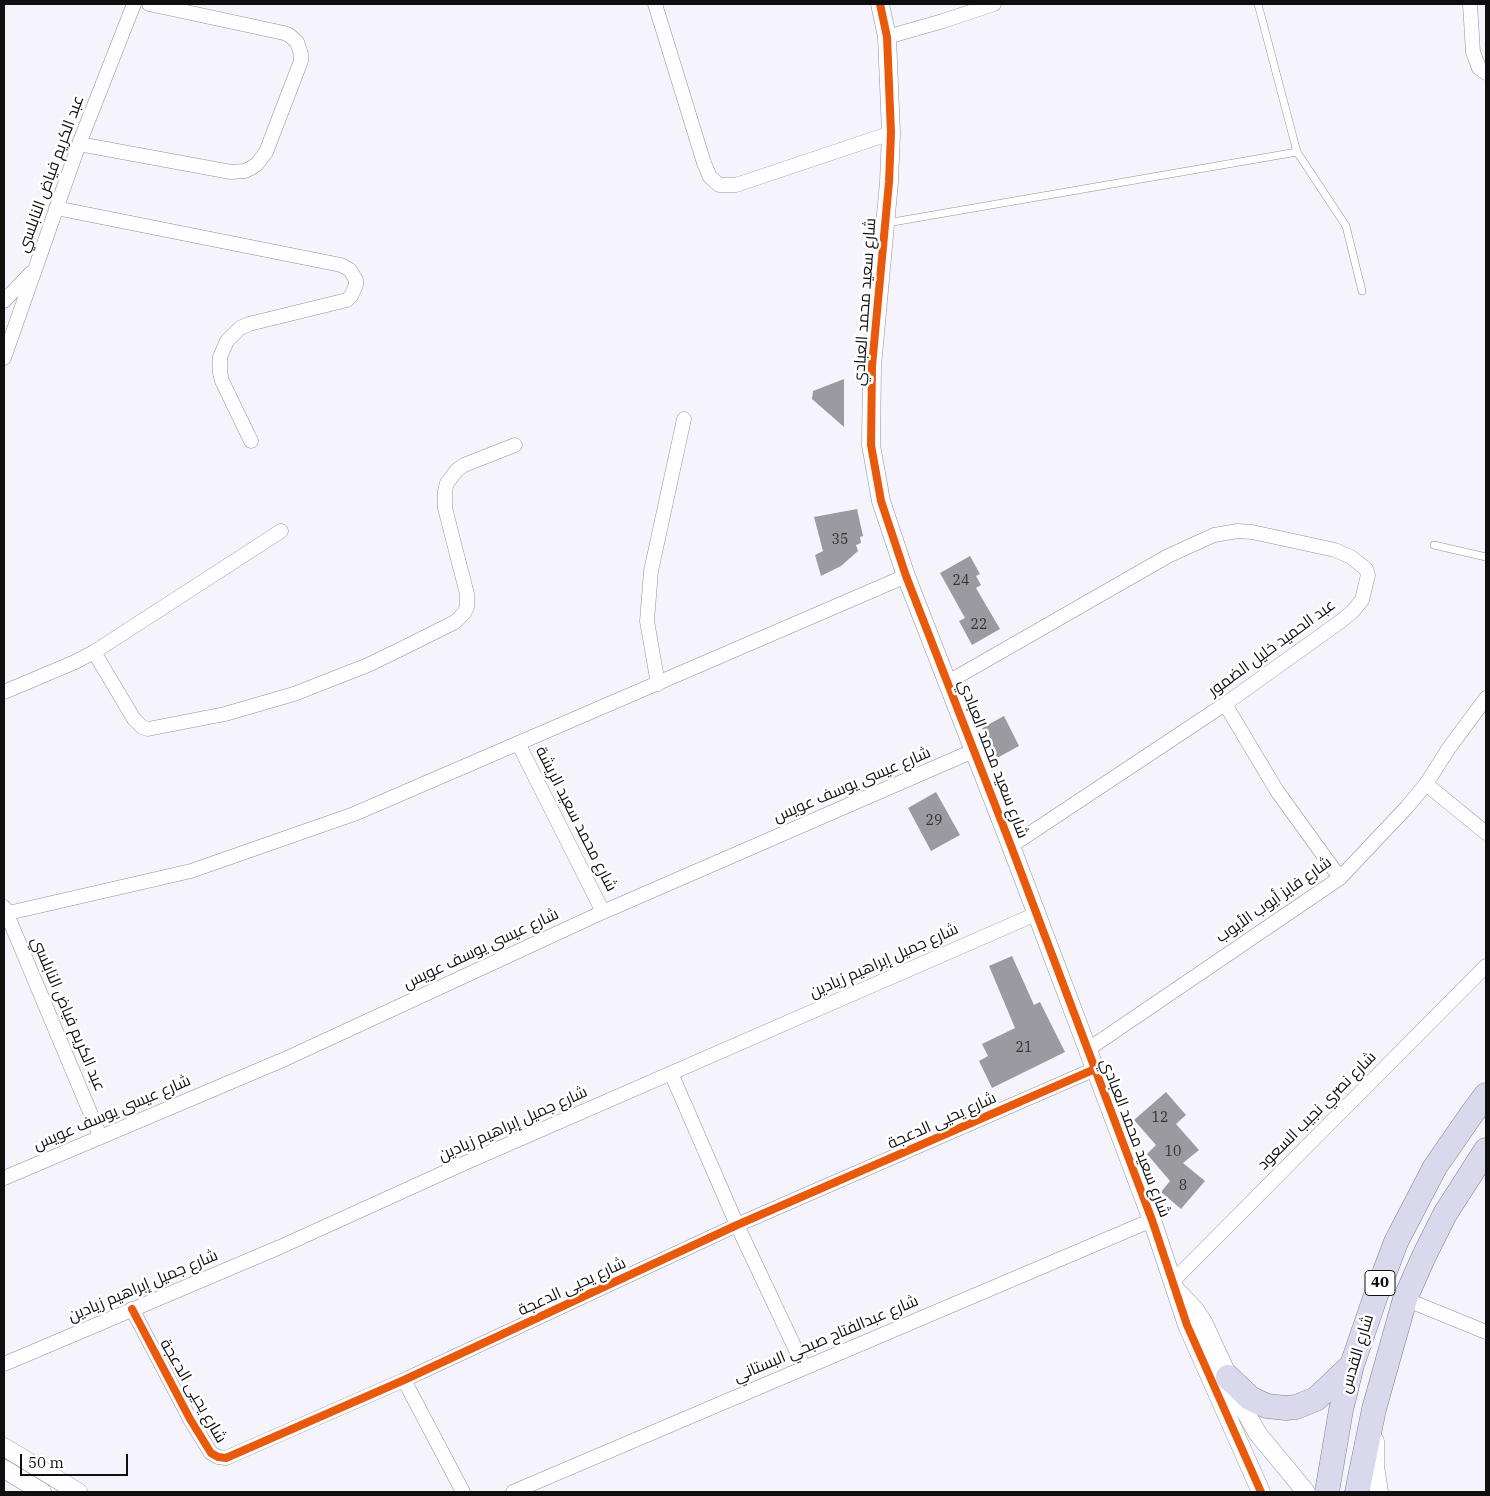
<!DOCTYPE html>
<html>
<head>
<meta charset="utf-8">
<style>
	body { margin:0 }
	#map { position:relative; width:1490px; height:1496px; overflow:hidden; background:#f5f4fc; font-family:"IBM Plex Serif",serif }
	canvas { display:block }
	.frame { position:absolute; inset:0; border:5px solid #0f0f0f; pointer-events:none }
	.scale { position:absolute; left:20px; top:1454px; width:108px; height:22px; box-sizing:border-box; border:2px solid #0f0f0f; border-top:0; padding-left:6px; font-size:15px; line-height:18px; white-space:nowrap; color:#0f0f0f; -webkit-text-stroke:4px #fff; paint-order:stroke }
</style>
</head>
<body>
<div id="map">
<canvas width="1490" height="1496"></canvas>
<div class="frame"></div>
<div class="scale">50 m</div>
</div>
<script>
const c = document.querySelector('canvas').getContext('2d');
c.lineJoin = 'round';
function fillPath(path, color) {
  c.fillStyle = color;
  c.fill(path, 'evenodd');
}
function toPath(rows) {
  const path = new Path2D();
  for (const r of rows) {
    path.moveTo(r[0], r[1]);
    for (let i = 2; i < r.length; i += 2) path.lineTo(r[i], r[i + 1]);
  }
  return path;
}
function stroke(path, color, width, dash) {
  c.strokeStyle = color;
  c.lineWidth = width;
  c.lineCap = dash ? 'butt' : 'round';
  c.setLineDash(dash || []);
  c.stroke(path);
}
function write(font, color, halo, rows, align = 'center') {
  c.font = font + ' "IBM Plex Serif",Cairo,serif';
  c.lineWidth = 5;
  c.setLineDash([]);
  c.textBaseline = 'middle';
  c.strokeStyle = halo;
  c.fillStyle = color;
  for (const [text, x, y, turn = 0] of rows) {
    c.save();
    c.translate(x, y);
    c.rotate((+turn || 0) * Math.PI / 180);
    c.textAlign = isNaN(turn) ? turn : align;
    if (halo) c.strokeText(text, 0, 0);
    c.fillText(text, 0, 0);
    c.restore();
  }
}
const building = toPath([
	[844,379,844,427,812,399,813,391],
	[857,509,863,536,860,537,861,543,856,545,858,551,841,566,821,576,815,555,823,551,814,517],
	[970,556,980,574,976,576,981,585,976,588,1000,629,972,645,959,621,965,618,940,573],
	[1004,716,1019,746,997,758,982,728],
	[936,792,960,835,931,851,908,808],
	[1012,956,1034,1005,1040,1002,1065,1052,992,1088,979,1061,988,1056,982,1044,1015,1028,989,966],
	[1166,1092,1186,1115,1176,1124,1199,1150,1183,1163,1205,1181,1181,1209,1161,1192,1170,1181,1147,1154,1156,1145,1134,1120]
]);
const service = toPath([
	[1258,4,1297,152,1346,226,1362,291],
	[887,223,1297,152],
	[1434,545,1486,557]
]);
const minor = toPath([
	[655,4,704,163,710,177,719,185,736,185,891,133],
	[1470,4,1473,52,1479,68,1486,73],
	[887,37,943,21,994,4],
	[79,144,231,172,245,171,251,168,257,164,266,152,301,61,301,54,297,42,289,35,284,33,149,4],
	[56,208,341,265,350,270,356,280,356,285,351,296,347,300,249,324,240,328,227,341,220,357,220,373,222,381,251,441],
	[4,301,31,273],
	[4,358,79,144,134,4],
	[94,652,134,719,142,727,148,729,225,714,294,694,368,665,407,646,455,622,464,613,467,607,467,594,445,508,445,491,447,483,457,470,464,465,515,445],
	[948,682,1168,556,1214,535,1238,531,1252,532,1335,550,1351,557,1366,569,1368,575,1362,600,1352,612,1341,621,1225,704,1011,846],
	[658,684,647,621,651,571,684,419],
	[4,692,75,662,94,652,281,531],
	[1225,704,1277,791,1340,878],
	[518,743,603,912],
	[1426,784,1486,833],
	[4,907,100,1136],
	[4,914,191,871,354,814,906,576],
	[1087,1050,1340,878,1407,807,1426,784,1449,748,1486,698],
	[671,1073,737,1225,804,1367],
	[4,1178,285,1059,603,912,973,751],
	[1173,1281,1486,966],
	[1405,1299,1486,1332],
	[132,1309,190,1419,211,1453,218,1457,226,1458,404,1380,737,1225,1095,1069],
	[4,1364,280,1247,465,1163,1036,914],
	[404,1380,463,1492],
	[513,1492,1152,1220]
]);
const tertiary = toPath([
	[880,4,887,37,891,133,889,182,872,366,871,445,881,501,906,576,1011,846,1152,1220,1187,1325,1261,1492],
	[1178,1292,1195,1310,1203,1322,1241,1404,1258,1434,1306,1492],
	[1375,1441,1375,1466,1379,1492],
	[4,1447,78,1492],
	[4,1469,42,1492]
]);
const trunk = toPath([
	[1228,1377,1250,1398,1258,1402,1267,1406,1286,1408,1296,1407,1316,1399,1352,1365],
	[1327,1492,1341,1410,1352,1365,1376,1295,1396,1242,1435,1167,1471,1115,1486,1095],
	[1357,1492,1374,1409,1405,1299,1424,1256,1445,1214,1486,1150]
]);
const cycleway = toPath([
	[880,4,887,37,891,133,889,182,872,366,871,445,881,501,906,576,1011,846,1152,1220,1187,1325,1261,1492],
	[132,1309,190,1419,211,1453,218,1457,226,1458,404,1380,737,1225,1095,1069]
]);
const numberNames = [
	["35",840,540],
	["24",961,581],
	["22",979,625],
	["29",934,821],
	["21",1024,1048],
	["12",1160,1118],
	["10",1173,1152],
	["8",1183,1186]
];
const shields = [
	[1380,1283,30]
];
const shieldNames = [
	["40",1380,1283]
];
const streetNames = [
	["عبد الكريم فياض النابلسي",51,174,-70],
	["شارع سعيد محمد العبادي",865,302,-86],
	["عبد الحميد خليل الضمور",1272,648,-36],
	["شارع سعيد محمد العبادي",993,759,69],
	["شارع عيسى يوسف عويس",852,785,-23],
	["شارع محمد سعيد الريشة",576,819,63],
	["شارع فايز أيوب الأيوب",1274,900,-35],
	["شارع عيسى يوسف عويس",481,949,-25],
	["شارع جميل إبراهيم زيادين",884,961,-24],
	["عبد الكريم فياض النابلسي",68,1014,67],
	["شارع نصري نجيب السعود",1317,1111,-45],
	["شارع عيسى يوسف عويس",112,1113,-23],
	["شارع يحيى الدعجة",942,1121,-24],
	["شارع جميل إبراهيم زيادين",513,1124,-24],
	["شارع سعيد محمد العبادي",1135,1138,69],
	["شارع جميل إبراهيم زيادين",143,1286,-23],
	["شارع يحيى الدعجة",572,1287,-25],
	["شارع عبدالفتاح صبحي البستاني",826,1339,-23],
	["شارع القدس",1357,1354,-73],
	["شارع يحيى الدعجة",193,1391,60]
];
fillPath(building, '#9a9aa0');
stroke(service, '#939296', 8);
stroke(minor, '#939296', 15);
stroke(tertiary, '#939296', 19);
stroke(trunk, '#807f83', 25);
stroke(service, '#fefdff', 7);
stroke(minor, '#fefdff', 14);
stroke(tertiary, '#fefdff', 18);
stroke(trunk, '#d9d8ec', 24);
stroke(cycleway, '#e8590c', 8);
write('14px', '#323233', null, numberNames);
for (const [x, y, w] of shields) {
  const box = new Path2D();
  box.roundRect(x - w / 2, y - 12.5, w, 25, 4);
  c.fillStyle = '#fff';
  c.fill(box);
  stroke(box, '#0f0f0f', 1);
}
write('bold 15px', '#0f0f0f', null, shieldNames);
write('16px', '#0f0f0f', '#fff', streetNames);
</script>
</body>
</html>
